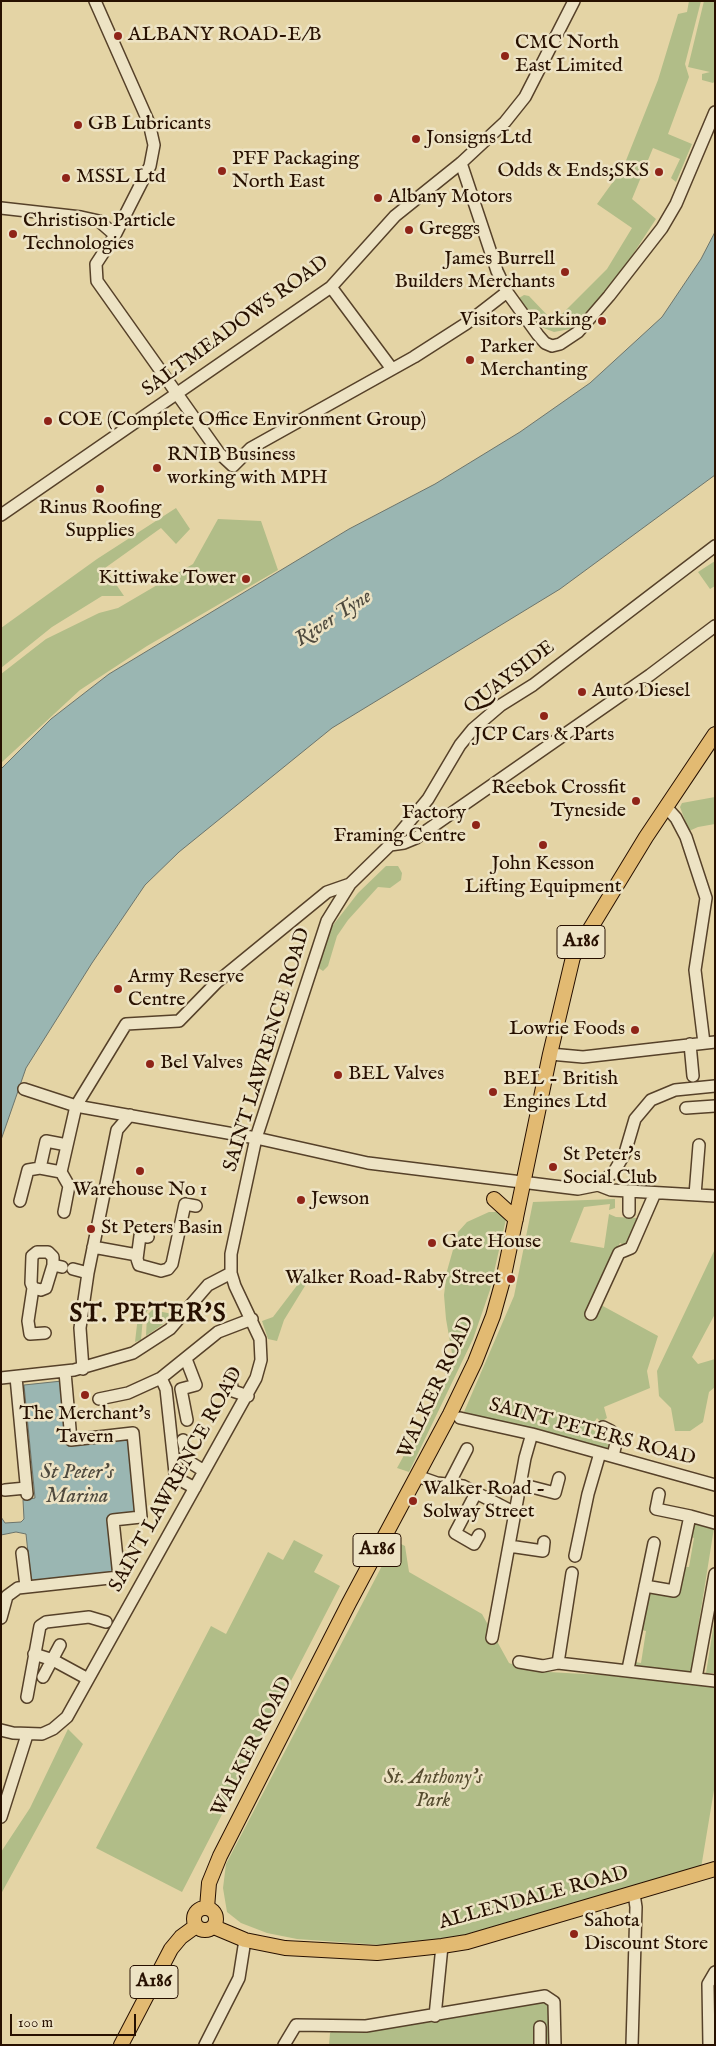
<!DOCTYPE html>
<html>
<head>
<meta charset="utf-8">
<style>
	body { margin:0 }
	#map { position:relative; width:716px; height:2046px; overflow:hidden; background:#e4d4a5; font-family:"IM FELL English",serif }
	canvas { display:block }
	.frame { position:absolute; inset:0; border:2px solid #271000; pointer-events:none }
	.scale { position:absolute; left:10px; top:2014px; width:126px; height:22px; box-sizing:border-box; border:2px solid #271000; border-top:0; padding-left:6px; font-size:15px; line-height:18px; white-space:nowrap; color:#271000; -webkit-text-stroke:4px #ede3c4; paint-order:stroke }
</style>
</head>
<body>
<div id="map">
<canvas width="716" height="2046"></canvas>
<div class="frame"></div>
<div class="scale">100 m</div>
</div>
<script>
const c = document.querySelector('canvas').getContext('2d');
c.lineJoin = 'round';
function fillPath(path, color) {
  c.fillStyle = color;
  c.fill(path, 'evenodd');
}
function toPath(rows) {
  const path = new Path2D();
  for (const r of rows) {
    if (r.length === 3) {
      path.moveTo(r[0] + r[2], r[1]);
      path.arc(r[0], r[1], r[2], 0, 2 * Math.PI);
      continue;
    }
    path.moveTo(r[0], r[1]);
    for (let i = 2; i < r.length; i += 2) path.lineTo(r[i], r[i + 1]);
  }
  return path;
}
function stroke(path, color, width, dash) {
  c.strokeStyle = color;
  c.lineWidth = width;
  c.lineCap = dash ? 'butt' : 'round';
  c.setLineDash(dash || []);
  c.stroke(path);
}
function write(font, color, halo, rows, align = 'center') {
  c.font = font + ' "IM FELL English",serif';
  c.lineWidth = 5;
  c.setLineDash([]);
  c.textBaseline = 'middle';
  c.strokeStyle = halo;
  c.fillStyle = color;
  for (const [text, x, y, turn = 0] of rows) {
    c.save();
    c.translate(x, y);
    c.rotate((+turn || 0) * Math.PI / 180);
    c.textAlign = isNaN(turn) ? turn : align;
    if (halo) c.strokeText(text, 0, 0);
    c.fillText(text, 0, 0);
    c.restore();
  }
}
const green = toPath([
	[689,1,701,1,685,64,689,77,668,134,692,144,676,182,671,178,680,159,653,148,632,199,656,219,614,283,570,329,554,332,541,327,519,298,524,295,529,296,549,317,560,316,607,269,632,228,597,204,623,168,658,80,678,14,687,12],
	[704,1,715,1,715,81,713,83,702,80,702,74,710,72,688,67],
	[176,508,190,529,176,544,161,528,105,568,124,596,102,596,52,627,1,668,1,628,97,559],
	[218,519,261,521,278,570,147,646,80,690,1,763,1,674,46,639,99,613,118,608,193,564],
	[715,561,715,586,710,589,698,572],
	[715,797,715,824,698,827,689,831,680,807,682,803],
	[386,866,398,866,402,873,401,880,390,888,378,887,348,920,337,936,328,966,323,971,317,967,330,929,358,893],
	[615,1199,615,1208,609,1210,610,1204,584,1207,570,1242,604,1248,609,1214,616,1217,637,1218,626,1246,620,1243,585,1315,593,1319,601,1305,658,1336,647,1371,650,1388,604,1407,607,1418,601,1422,597,1418,590,1428,607,1439,610,1450,464,1412,514,1296,533,1202],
	[489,1212,499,1212,506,1219,490,1290,473,1339,409,1472,397,1468,448,1376,453,1359,446,1319,444,1295,447,1271,458,1232,467,1222],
	[715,1249,715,1314,692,1357,698,1364,715,1359,715,1387,709,1392,703,1422,690,1431,675,1431,671,1408,659,1396,657,1371],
	[305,1275,308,1281,284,1320,277,1341,268,1339,262,1321,273,1317],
	[134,1304,143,1305,148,1310,143,1317,141,1340,135,1342,138,1316,131,1312],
	[152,1310,173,1314,162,1325,146,1336,147,1315],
	[693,1524,714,1528,691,1672,634,1667,635,1662,641,1663,646,1631,641,1630,649,1588,677,1593,682,1567,689,1567,694,1538,691,1537],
	[294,1540,323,1555,314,1572,340,1586,182,1892,96,1848,211,1626,226,1634,268,1552,283,1560],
	[395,1541,405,1546,409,1572,482,1614,509,1663,531,1671,602,1675,715,1687,715,1784,701,1868,457,1937,381,1945,297,1939,267,1933,241,1923,227,1912,223,1888,226,1864],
	[715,1617,715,1673,706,1673],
	[68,1729,83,1744,1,1894,1,1852,30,1808],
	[542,2001,550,2003,551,2045,329,2045,330,2033,333,2030]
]);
const water = toPath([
	[715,232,715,475,560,589,332,728,179,852,145,885,92,963,26,1068,1,1140,1,769,51,719,109,674,349,529,435,484,520,432,590,383,662,317,701,259,715,232],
	[62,1381,68,1445,129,1438,135,1512,108,1516,114,1572,31,1581,26,1534,16,1532,1,1535,1,1517,5,1523,21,1522,24,1519,23,1500,35,1498,24,1385,62,1381]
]);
const minor = toPath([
	[95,1,149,123,154,145,150,166,115,235,96,264,97,281,219,453,233,466,251,448,414,357,467,323,507,292],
	[461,163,497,271,507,292,538,335,545,343,552,346,560,344,578,332,609,296,662,228,676,204,715,112],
	[1,208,81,217,99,221,115,235],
	[331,287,392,369],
	[1,515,331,287,395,216,461,163,505,122,525,97,574,1],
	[667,808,676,818,686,837,706,898,695,970,704,1043],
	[390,845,404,843,416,838,650,675,715,626],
	[690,1044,693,1076],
	[550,1054,583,1057,715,1042],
	[24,1089,76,1106,256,1138,368,1163,578,1189,598,1185,614,1172,625,1153,635,1119,651,1100,675,1090,715,1086],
	[686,1108,715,1106],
	[67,1145,46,1141,40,1168,61,1172,76,1106,126,1024,179,1021,217,982,327,892,350,884],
	[61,1172,69,1186,64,1212],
	[598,1185,611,1190,715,1196],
	[695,1195,699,1145],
	[20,1201,28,1170,40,1168],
	[629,1212,629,1191],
	[148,1237,140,1236,137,1259,139,1265,161,1271,168,1269,172,1264,185,1204,196,1206],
	[93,1247,137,1255],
	[53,1265,53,1257,48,1252,37,1252,32,1256,31,1283,33,1288,41,1290,46,1288,53,1265,62,1267],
	[73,1269,88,1273],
	[33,1288,28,1321,30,1334,45,1333],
	[591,1314,619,1253,631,1248,655,1193],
	[186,1359,196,1385,181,1389,187,1420],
	[83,1369,80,1328,88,1273,117,1130,130,1115],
	[16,1377,27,1494],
	[1,1378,74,1370,133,1353,170,1329,208,1285,231,1273],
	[161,1378,166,1389,175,1473,180,1480,195,1488],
	[230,1379,233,1391,248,1396],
	[99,1399,128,1393,161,1378,218,1332,252,1319],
	[460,1418,532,1434,715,1485],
	[603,1427,611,1431,616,1443,613,1456],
	[183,1440,188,1461,204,1471],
	[417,1476,437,1483,463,1486,515,1513],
	[449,1484,467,1449],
	[520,1484,555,1493,559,1478],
	[5,1490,26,1488],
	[476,1493,455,1533,474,1544,479,1535],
	[690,1516,715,1523],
	[509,1546,543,1551,544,1542],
	[22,1553,26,1586],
	[575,1556,588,1494,600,1453],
	[645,1586,674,1591,690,1516,656,1509,659,1494],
	[1,1618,7,1596,18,1588,119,1577,113,1520,141,1517,133,1433,71,1440,65,1372],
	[492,1638,525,1458,531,1437],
	[34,1654,53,1660,88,1679],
	[519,1662,543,1666,558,1663,715,1681],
	[558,1663,572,1573],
	[628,1669,654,1543],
	[43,1677,60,1645],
	[696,1678,715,1574],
	[27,1697,40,1626,46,1622,89,1617,106,1622],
	[1,1730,13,1733,42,1734,53,1729,67,1717,256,1378,261,1360,260,1339,235,1286,231,1273,231,1254,256,1138,327,921,350,884,390,845,428,799,460,745,473,729,501,705,533,685,715,546],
	[1,1817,27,1735],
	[435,2016,442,1946],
	[205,2045,239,1978,245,1940],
	[284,2045,296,2025,366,2026,545,1996,554,2002,555,2045],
	[540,2045,540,2027],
	[632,2045,636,1907,634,1894],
	[709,2045,708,1984,715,1972]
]);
const major = toPath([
	[494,1199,516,1219],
	[207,1908,209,1883,220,1856,349,1603,450,1414,475,1362,493,1316,503,1280,550,1054,573,957,646,837,715,734],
	[205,1919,11],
	[214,1927,245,1940,285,1948,377,1953,442,1946,467,1942,715,1869],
	[121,2045,171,1949,181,1937,196,1926]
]);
const markers = [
	[118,36,5,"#8f2418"],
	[505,56,5,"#8f2418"],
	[78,125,5,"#8f2418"],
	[416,139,5,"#8f2418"],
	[222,171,5,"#8f2418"],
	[659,172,5,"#8f2418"],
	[66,178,5,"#8f2418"],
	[378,198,5,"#8f2418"],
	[409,230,5,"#8f2418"],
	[13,234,5,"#8f2418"],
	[565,272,5,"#8f2418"],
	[602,321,5,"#8f2418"],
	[470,360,5,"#8f2418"],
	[48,421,5,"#8f2418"],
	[157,468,5,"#8f2418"],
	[100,489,5,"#8f2418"],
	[246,579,5,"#8f2418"],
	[582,692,5,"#8f2418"],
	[544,716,5,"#8f2418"],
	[636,801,5,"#8f2418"],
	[476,825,5,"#8f2418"],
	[543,845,5,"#8f2418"],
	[118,989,5,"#8f2418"],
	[635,1030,5,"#8f2418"],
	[150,1064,5,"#8f2418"],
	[338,1075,5,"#8f2418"],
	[493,1092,5,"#8f2418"],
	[553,1167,5,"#8f2418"],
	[140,1171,5,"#8f2418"],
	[301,1200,5,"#8f2418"],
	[91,1229,5,"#8f2418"],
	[432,1243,5,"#8f2418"],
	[511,1279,5,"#8f2418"],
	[85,1395,5,"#8f2418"],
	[413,1501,5,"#8f2418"],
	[574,1934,5,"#8f2418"]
];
const shields = [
	[581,942,48],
	[377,1550,48],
	[154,1982,48]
];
const shieldNames = [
	["A186",581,942],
	["A186",377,1550],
	["A186",154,1982]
];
const poiNames = [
	["ALBANY ROAD-E/B",128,36],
	["CMC North",515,44],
	["East Limited",515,67],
	["GB Lubricants",88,125],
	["Jonsigns Ltd",426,139],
	["PFF Packaging",232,160],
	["North East",232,183],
	["Odds & Ends;SKS",649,172,"right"],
	["MSSL Ltd",76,178],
	["Albany Motors",388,198],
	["Christison Particle",23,222],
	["Technologies",23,245],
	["Greggs",419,230],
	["James Burrell",555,260,"right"],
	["Builders Merchants",555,283,"right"],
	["Visitors Parking",592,321,"right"],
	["Parker",480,348],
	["Merchanting",480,371],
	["COE (Complete Office Environment Group)",58,421],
	["RNIB Business",167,456],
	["working with MPH",167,479],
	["Rinus Roofing",100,509,"center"],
	["Supplies",100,532,"center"],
	["Kittiwake Tower",236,579,"right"],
	["Auto Diesel",592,692],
	["JCP Cars & Parts",544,736,"center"],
	["Reebok Crossfit",626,789,"right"],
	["Tyneside",626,812,"right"],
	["Factory",466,814,"right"],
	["Framing Centre",466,837,"right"],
	["John Kesson",543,865,"center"],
	["Lifting Equipment",543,888,"center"],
	["Army Reserve",128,978],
	["Centre",128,1001],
	["Lowrie Foods",625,1030,"right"],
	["Bel Valves",160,1064],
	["BEL Valves",348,1075],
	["BEL - British",503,1080],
	["Engines Ltd",503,1103],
	["St Peter's",563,1156],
	["Social Club",563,1179],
	["Warehouse No 1",140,1191,"center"],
	["Jewson",311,1200],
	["St Peters Basin",101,1229],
	["Gate House",442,1243],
	["Walker Road-Raby Street",501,1279,"right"],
	["The Merchant's",85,1415,"center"],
	["Tavern",85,1438,"center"],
	["Walker Road -",423,1490],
	["Solway Street",423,1513],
	["Sahota",584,1922],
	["Discount Store",584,1945]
];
const streetNames = [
	["SALTMEADOWS ROAD",236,327,-36],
	["QUAYSIDE",510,678,-37],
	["SAINT LAWRENCE ROAD",268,1050,-73],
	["WALKER ROAD",437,1388,-65],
	["SAINT PETERS ROAD",592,1433,15],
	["SAINT LAWRENCE ROAD",177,1480,-61],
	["WALKER ROAD",253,1747,-63],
	["ALLENDALE ROAD",534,1899,-15]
];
const parkNames = [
	["St. Anthony's",433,1779],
	["Park",433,1802]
];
const waterNames = [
	["River Tyne",334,619,-33],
	["St Peter's",77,1474],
	["Marina",77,1498]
];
const districtNames = [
	["ST. PETER'S",148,1316]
];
fillPath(green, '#b1bd88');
fillPath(water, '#9ab6b2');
stroke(water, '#6c746b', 1);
stroke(minor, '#564129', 14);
stroke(major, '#271000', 16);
stroke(minor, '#ede3c4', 11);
stroke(major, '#e2ba72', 14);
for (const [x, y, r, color] of markers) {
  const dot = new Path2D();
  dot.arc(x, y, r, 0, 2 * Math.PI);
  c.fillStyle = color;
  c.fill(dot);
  stroke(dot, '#ede3c4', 2);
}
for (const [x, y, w] of shields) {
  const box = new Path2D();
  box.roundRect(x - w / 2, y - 16.5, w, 33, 4);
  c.fillStyle = '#ede3c4';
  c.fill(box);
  stroke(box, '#271000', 1);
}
write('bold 19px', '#271000', null, shieldNames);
write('20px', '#271000', '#ede3c4', poiNames, 'left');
write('20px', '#271000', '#ede3c4', streetNames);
write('italic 20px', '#574d30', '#ede3c4', parkNames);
write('italic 21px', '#4f4a3e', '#ede3c4', waterNames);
c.letterSpacing = '1px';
write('bold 25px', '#271000', '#ede3c4', districtNames);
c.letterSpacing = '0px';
</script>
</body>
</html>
